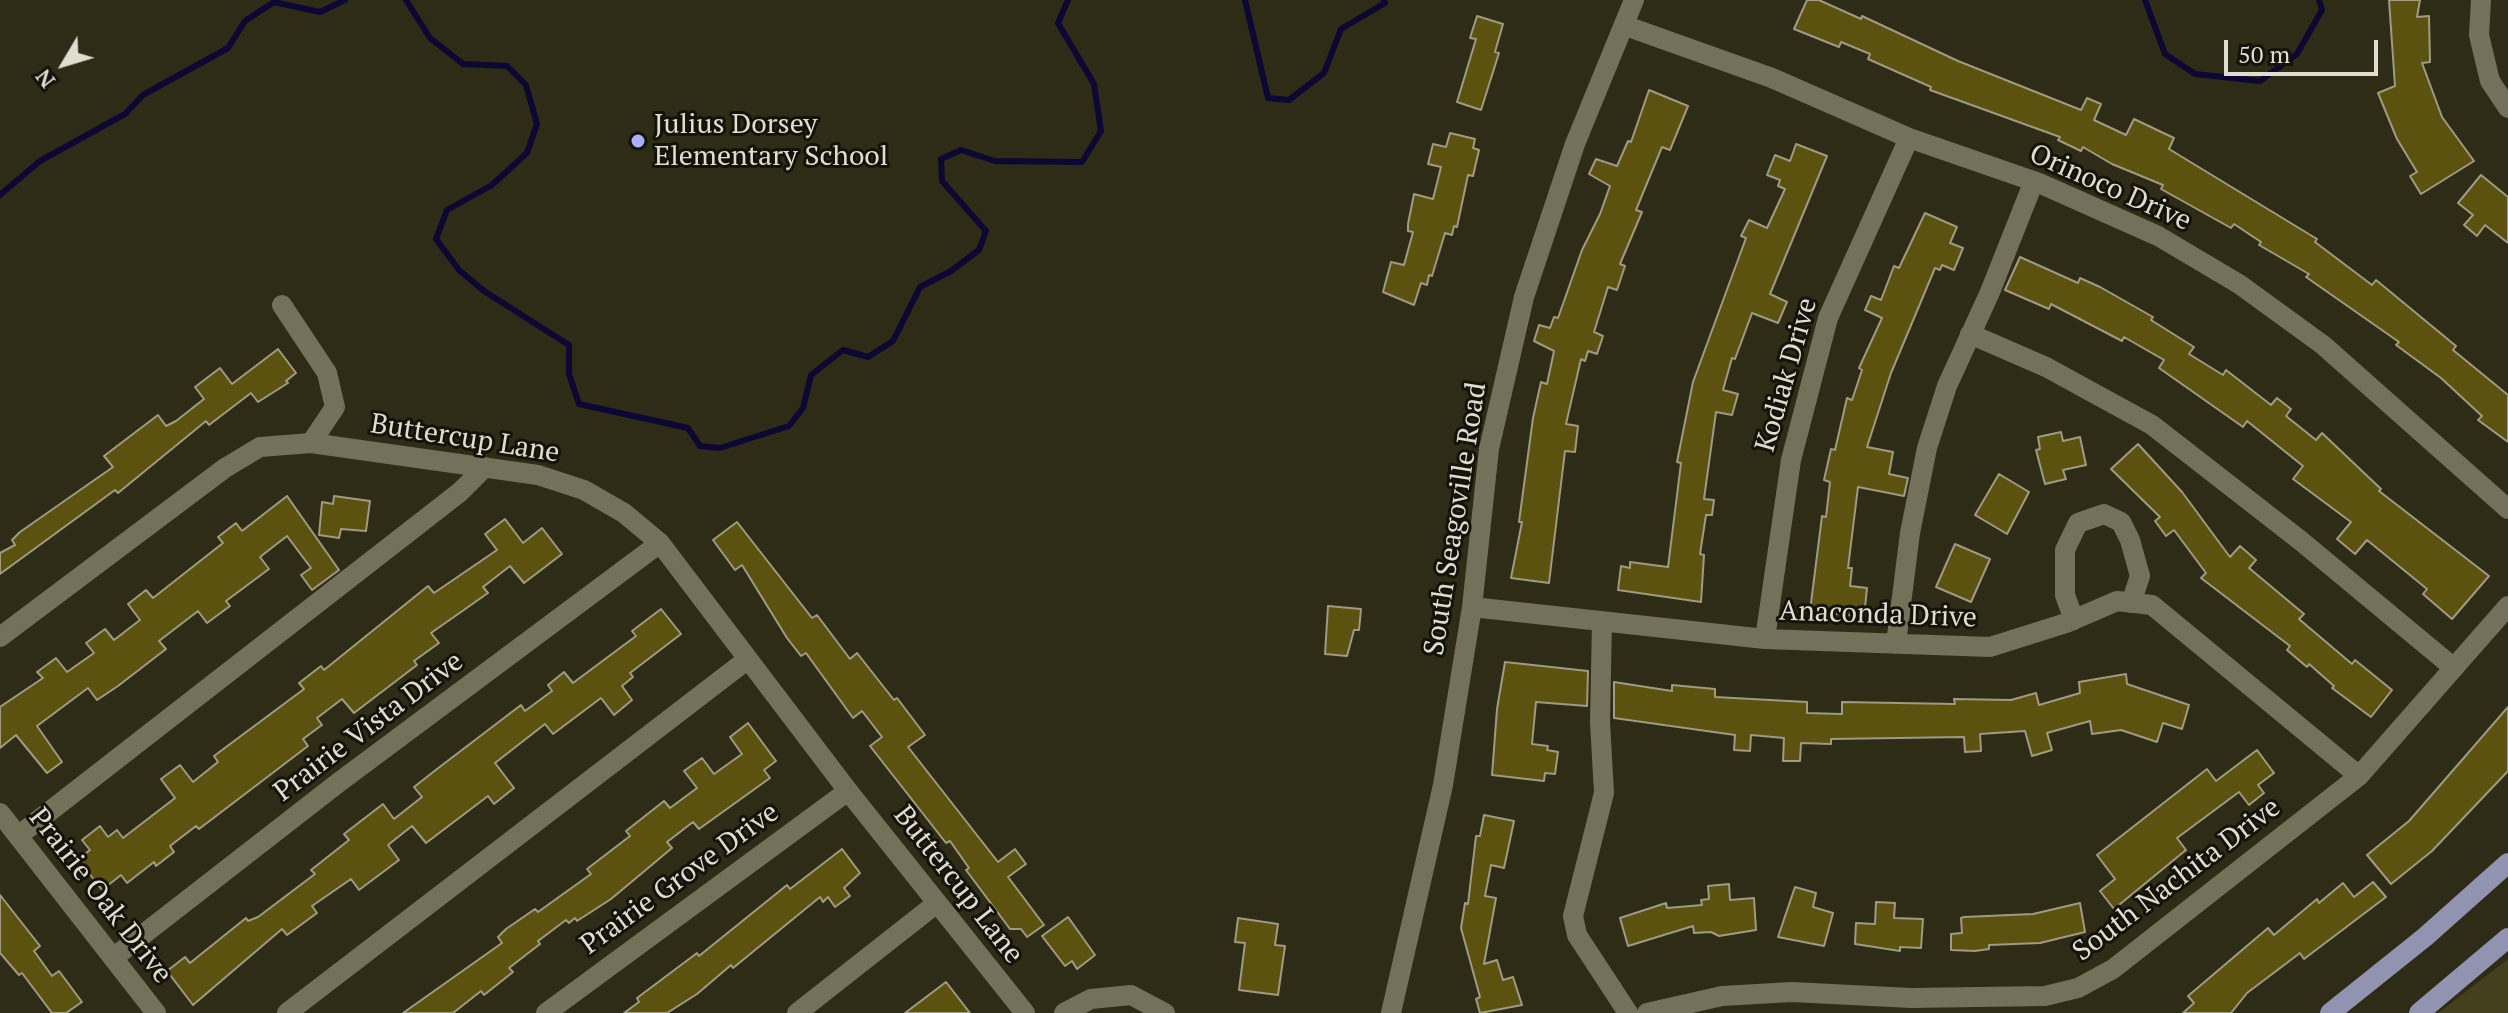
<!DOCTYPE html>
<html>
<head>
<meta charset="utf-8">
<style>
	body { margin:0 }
	#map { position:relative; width:2508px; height:1013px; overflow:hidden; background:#2e2b16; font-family:"PT Serif",serif }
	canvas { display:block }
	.north { position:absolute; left:24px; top:24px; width:80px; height:80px; -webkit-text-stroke:6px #14130a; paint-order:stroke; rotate:232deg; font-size:22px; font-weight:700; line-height:32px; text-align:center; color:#dfddd0 }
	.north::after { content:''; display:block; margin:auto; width:28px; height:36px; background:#dfddd0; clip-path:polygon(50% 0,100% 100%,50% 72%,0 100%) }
	.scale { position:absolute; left:2224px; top:40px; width:154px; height:36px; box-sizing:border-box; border:4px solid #dfddd0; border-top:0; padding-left:10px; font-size:24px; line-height:28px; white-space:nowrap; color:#dfddd0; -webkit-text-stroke:6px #14130a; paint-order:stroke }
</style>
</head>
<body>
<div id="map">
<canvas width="2508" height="1013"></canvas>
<div class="north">N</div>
<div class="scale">50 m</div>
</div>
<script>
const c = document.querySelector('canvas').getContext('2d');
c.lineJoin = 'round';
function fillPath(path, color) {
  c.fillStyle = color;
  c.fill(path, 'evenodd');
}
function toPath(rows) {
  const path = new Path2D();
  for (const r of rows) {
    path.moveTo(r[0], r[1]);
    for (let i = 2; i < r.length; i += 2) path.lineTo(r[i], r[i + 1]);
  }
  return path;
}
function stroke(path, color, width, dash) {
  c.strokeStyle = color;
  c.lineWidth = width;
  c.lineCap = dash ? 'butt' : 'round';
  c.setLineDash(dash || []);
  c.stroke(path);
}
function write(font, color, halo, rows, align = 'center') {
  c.font = font + ' "PT Serif",serif';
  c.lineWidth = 6;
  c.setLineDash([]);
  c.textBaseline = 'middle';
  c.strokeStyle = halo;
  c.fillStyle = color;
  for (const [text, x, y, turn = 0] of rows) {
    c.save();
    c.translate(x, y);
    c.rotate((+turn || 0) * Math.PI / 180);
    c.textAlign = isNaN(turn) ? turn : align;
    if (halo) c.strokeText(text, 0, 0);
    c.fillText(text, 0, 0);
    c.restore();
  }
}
const green = toPath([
	[2508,959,2508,1013,2438,1013]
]);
const stream = toPath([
	[406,0,430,38,463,64,507,66,526,85,537,124,527,153,492,185,447,210,436,239,459,270,484,291,569,345,569,374,579,404,688,428,700,446,720,448,789,426,803,408,811,375,843,350,868,357,893,341,920,287,951,271,979,250,986,231,942,181,941,159,961,150,995,161,1082,162,1101,131,1094,84,1058,23,1068,0],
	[1245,0,1268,98,1289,100,1324,73,1341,29,1385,3,1384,0],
	[2145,0,2165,54,2195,74,2260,81,2297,54,2322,10,2319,0],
	[0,195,40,161,125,114,143,95,228,48,245,21,274,2,320,12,345,0]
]);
const building = toPath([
	[1807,0,1819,0,1861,19,1862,16,1958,61,2081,110,2087,98,2101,104,2094,120,2126,135,2134,119,2174,138,2169,149,2317,239,2315,242,2372,285,2376,280,2456,346,2453,350,2508,395,2508,442,2478,420,2482,416,2441,378,2396,345,2399,342,2306,277,2309,274,2259,245,2261,242,2234,224,2231,228,2161,189,2163,185,2112,164,2083,147,2081,151,2058,140,2060,137,1930,90,1931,87,1868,59,1870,54,1841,42,1839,47,1794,29,1807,0],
	[2389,0,2420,0,2417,17,2429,16,2430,62,2422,63,2442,117,2474,161,2421,194,2410,176,2417,172,2397,139,2378,93,2395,86,2389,0],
	[1477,16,1503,24,1495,52,1499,53,1481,110,1457,102,1476,39,1470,38,1477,16],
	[1649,90,1688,106,1670,150,1662,147,1636,210,1642,212,1620,264,1625,266,1617,290,1608,287,1594,332,1603,336,1597,354,1588,351,1585,361,1581,359,1566,424,1578,426,1575,452,1565,451,1549,583,1511,578,1522,522,1519,522,1533,418,1541,382,1547,384,1554,351,1534,341,1539,325,1550,328,1554,317,1558,318,1582,250,1600,214,1610,186,1589,174,1596,159,1617,166,1628,141,1631,142,1649,90],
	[1450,133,1475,139,1473,148,1479,150,1473,176,1468,175,1457,227,1454,226,1452,235,1445,233,1432,276,1429,275,1427,285,1421,283,1414,305,1383,292,1391,262,1404,265,1413,232,1408,231,1408,224,1414,194,1433,199,1441,167,1428,164,1433,144,1446,147,1450,133],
	[1796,144,1827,156,1770,294,1787,302,1778,323,1752,313,1735,359,1732,358,1723,390,1738,394,1732,415,1716,412,1704,499,1714,500,1712,515,1706,515,1700,554,1704,555,1701,602,1618,590,1621,566,1630,568,1630,562,1668,567,1681,463,1677,462,1693,382,1746,238,1741,236,1749,220,1767,228,1785,189,1778,186,1780,180,1767,175,1775,155,1790,161,1796,144],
	[2481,175,2508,197,2508,243,2485,225,2477,236,2464,225,2473,215,2458,203,2481,175],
	[1925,213,1957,227,1950,243,1963,248,1954,270,1942,265,1940,270,1935,268,1891,373,1867,447,1893,452,1889,474,1908,478,1904,496,1858,487,1848,568,1852,568,1850,586,1867,588,1864,617,1810,611,1822,516,1826,517,1830,482,1824,480,1831,449,1835,450,1847,398,1852,400,1862,370,1859,368,1882,318,1865,310,1871,296,1881,300,1894,266,1899,268,1925,213],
	[2020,257,2078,283,2080,278,2100,287,2153,317,2151,320,2194,347,2189,354,2223,375,2226,370,2271,405,2277,398,2291,409,2286,416,2316,440,2322,433,2381,489,2379,491,2489,576,2452,619,2423,594,2427,589,2367,540,2355,554,2337,539,2351,522,2293,479,2303,466,2247,421,2243,427,2159,368,2164,360,2124,337,2122,341,2051,304,2049,309,2005,290,2020,257],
	[278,349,296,373,286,381,288,383,258,402,251,393,209,425,206,421,118,493,115,490,0,574,0,553,15,545,12,540,20,532,113,467,104,456,158,415,166,426,176,421,204,399,195,387,220,368,232,384,278,349],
	[2061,432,2063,441,2080,437,2086,465,2063,470,2066,479,2045,484,2036,450,2040,449,2038,437,2061,432],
	[2138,444,2182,492,2230,557,2240,546,2256,560,2249,568,2304,614,2299,619,2352,664,2355,660,2392,690,2371,717,2332,688,2334,686,2309,664,2307,667,2287,650,2290,646,2201,578,2206,573,2174,530,2166,536,2155,521,2160,517,2111,469,2138,444],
	[1999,474,2029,492,2007,534,1975,515,1999,474],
	[287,496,339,570,312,590,301,575,311,568,287,536,260,557,269,569,226,601,230,606,207,623,198,611,159,641,166,649,118,686,97,700,88,688,37,726,62,762,47,773,16,735,0,748,0,707,43,678,37,672,56,658,67,672,94,653,86,643,105,629,114,640,140,620,128,604,146,590,153,598,223,543,218,537,236,523,242,531,287,496],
	[334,496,370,501,366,531,341,529,339,538,319,535,322,502,333,504,334,496],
	[505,519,523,543,542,528,562,554,524,583,510,566,483,587,488,593,431,633,439,643,414,661,417,665,354,713,342,699,317,718,322,725,303,739,308,746,199,829,196,826,170,846,174,852,156,866,154,862,127,883,121,875,102,890,78,859,90,850,82,840,100,826,108,837,117,830,123,838,175,798,161,779,180,765,193,782,218,762,214,756,304,689,299,683,321,666,324,670,428,586,434,593,497,550,485,534,505,519],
	[737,522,812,618,817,615,850,659,857,653,894,700,897,698,925,735,908,747,998,862,1015,849,1026,864,1008,877,1044,925,1027,937,1021,929,1010,929,966,870,969,868,950,841,946,843,870,746,882,737,862,711,853,718,806,653,801,656,787,638,742,565,735,570,713,540,737,522],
	[1955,544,1990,559,1971,602,1936,587,1955,544],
	[1328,606,1361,609,1359,630,1354,630,1347,656,1325,654,1328,606],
	[661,609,681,634,630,673,633,677,622,686,632,700,614,715,601,698,553,734,545,724,495,763,514,788,494,804,488,796,426,843,412,826,388,845,399,860,359,890,351,879,312,906,317,913,287,935,282,929,193,1005,167,971,185,957,190,963,246,918,248,921,258,917,315,874,311,870,349,840,344,834,383,804,394,819,422,797,414,787,437,769,521,705,525,711,552,691,548,685,564,672,573,683,636,636,632,631,661,609],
	[1505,662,1588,671,1587,706,1536,702,1532,744,1548,746,1547,750,1558,752,1555,774,1545,773,1544,781,1492,775,1497,709,1505,662],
	[2126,674,2127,684,2189,705,2182,729,2163,723,2157,742,2121,730,2092,734,2090,721,2047,733,2052,750,2032,756,2025,731,1980,734,1981,751,1965,752,1964,737,1831,739,1831,744,1801,743,1800,761,1783,761,1784,738,1751,735,1750,751,1734,750,1735,735,1614,718,1614,682,1672,691,1672,685,1715,689,1715,697,1807,702,1807,713,1842,714,1842,702,1955,704,1954,699,2011,700,2036,693,2039,705,2080,693,2079,682,2126,674],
	[2508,707,2508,771,2432,851,2391,884,2367,855,2409,821,2508,707],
	[748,723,776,761,764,770,770,778,699,829,693,822,667,842,672,848,611,899,577,921,575,918,569,923,566,920,538,941,540,944,509,968,513,972,484,995,481,991,453,1013,403,1013,502,943,498,937,506,929,535,909,538,912,591,874,587,869,630,836,626,831,664,801,670,808,697,788,684,771,702,758,714,774,742,754,730,737,748,723],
	[2257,750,2274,773,2258,785,2264,793,2249,805,2239,792,2177,838,2186,850,2114,909,2100,891,2115,879,2097,855,2207,769,2216,781,2257,750],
	[1484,815,1514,821,1504,868,1491,865,1485,896,1496,898,1484,964,1497,960,1503,980,1513,977,1522,1005,1480,1013,1476,999,1480,997,1461,928,1465,903,1468,904,1476,836,1480,836,1484,815],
	[842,849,860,873,844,888,850,896,835,907,828,897,823,902,820,897,733,968,731,965,697,994,667,1013,624,1013,639,1002,637,998,697,953,699,956,787,885,790,889,842,849],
	[2373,882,2386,897,2304,959,2300,953,2247,993,2231,1013,2183,1013,2194,1003,2188,996,2268,928,2274,935,2317,899,2319,903,2343,883,2354,897,2373,882],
	[1729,884,1730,900,1754,898,1756,930,1719,936,1711,932,1694,933,1693,926,1628,946,1620,918,1666,903,1667,908,1702,905,1701,900,1709,899,1708,886,1729,884],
	[1795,887,1816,893,1813,907,1833,913,1824,946,1778,937,1795,887],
	[0,895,40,946,34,951,52,976,59,971,82,1002,66,1013,52,1013,22,973,19,975,0,953,0,895],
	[1876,902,1895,903,1894,918,1923,919,1921,948,1900,947,1900,951,1855,944,1856,923,1875,924,1876,902],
	[2080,903,2085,932,2040,943,1989,945,1989,949,1975,951,1951,950,1951,934,1962,933,1961,918,1964,917,2033,914,2080,903],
	[1068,917,1095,955,1077,969,1072,961,1065,966,1042,936,1068,917],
	[1238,918,1278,924,1275,945,1285,946,1278,995,1239,990,1245,943,1235,942,1238,918],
	[946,982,970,1013,905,1013,946,982]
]);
const minor = toPath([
	[2481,0,2479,35,2490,81,2508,108],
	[1626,26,1772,78,1909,138,2039,183,2158,236,2239,284,2323,345,2508,509],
	[282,305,327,373,335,407,311,443],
	[1970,334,2046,367,2152,425,2301,541,2454,668],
	[1472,607,1765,639,1990,647,2066,623,2117,601,2152,605,2359,776],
	[2074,620,2065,595,2065,550,2078,523,2104,514,2121,522,2130,540,2140,576,2131,603],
	[1602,621,1600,722,1604,793,1573,916,1577,935,1628,1013],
	[0,637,225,468,260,447,311,443,538,475,584,490,624,513,660,543,848,791,1025,1013],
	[1765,639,1791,460,1828,318,1909,138],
	[1896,644,1910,533,1927,448,1947,386,1990,292,2034,181],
	[0,813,156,1013],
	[18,836,460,492,485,467],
	[113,958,338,783,660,543],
	[287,1013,748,659],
	[546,1013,848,791],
	[797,1013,937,903],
	[1064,1013,1091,999,1131,995,1165,1013],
	[1391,1013,1443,785,1472,607,1489,449,1524,297,1575,144,1634,0],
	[1647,1013,1722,996,1792,992,1911,998,2045,996,2078,988,2113,969,2359,776,2508,606]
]);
const major = toPath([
	[2330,1013,2425,937,2508,863],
	[2419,1013,2508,938]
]);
const markers = [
	[638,141,8,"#acaffb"]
];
const poiNames = [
	["Julius Dorsey",654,125],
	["Elementary School",654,157]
];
const streetNames = [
	["Orinoco Drive",2110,188,24],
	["Kodiak Drive",1787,375,-74],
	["Buttercup Lane",465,439,9],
	["South Seagoville Road",1456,519,-81],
	["Anaconda Drive",1878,615,2],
	["Prairie Vista Drive",369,727,-37],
	["Prairie Grove Drive",680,879,-36],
	["South Nachita Drive",2177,880,-37],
	["Buttercup Lane",958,885,52],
	["Prairie Oak Drive",100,896,52]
];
fillPath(green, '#443f1c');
stroke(stream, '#0e0633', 6);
fillPath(building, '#5c520f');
stroke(building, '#9e9a83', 2);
stroke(minor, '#74715a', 20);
stroke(major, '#9293b0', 20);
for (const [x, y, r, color] of markers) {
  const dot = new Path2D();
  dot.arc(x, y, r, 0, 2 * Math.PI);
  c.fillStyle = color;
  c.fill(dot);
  stroke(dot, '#14130a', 3);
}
write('28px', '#dfddd0', '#14130a', poiNames, 'left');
write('28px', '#dfddd0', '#14130a', streetNames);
</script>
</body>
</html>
